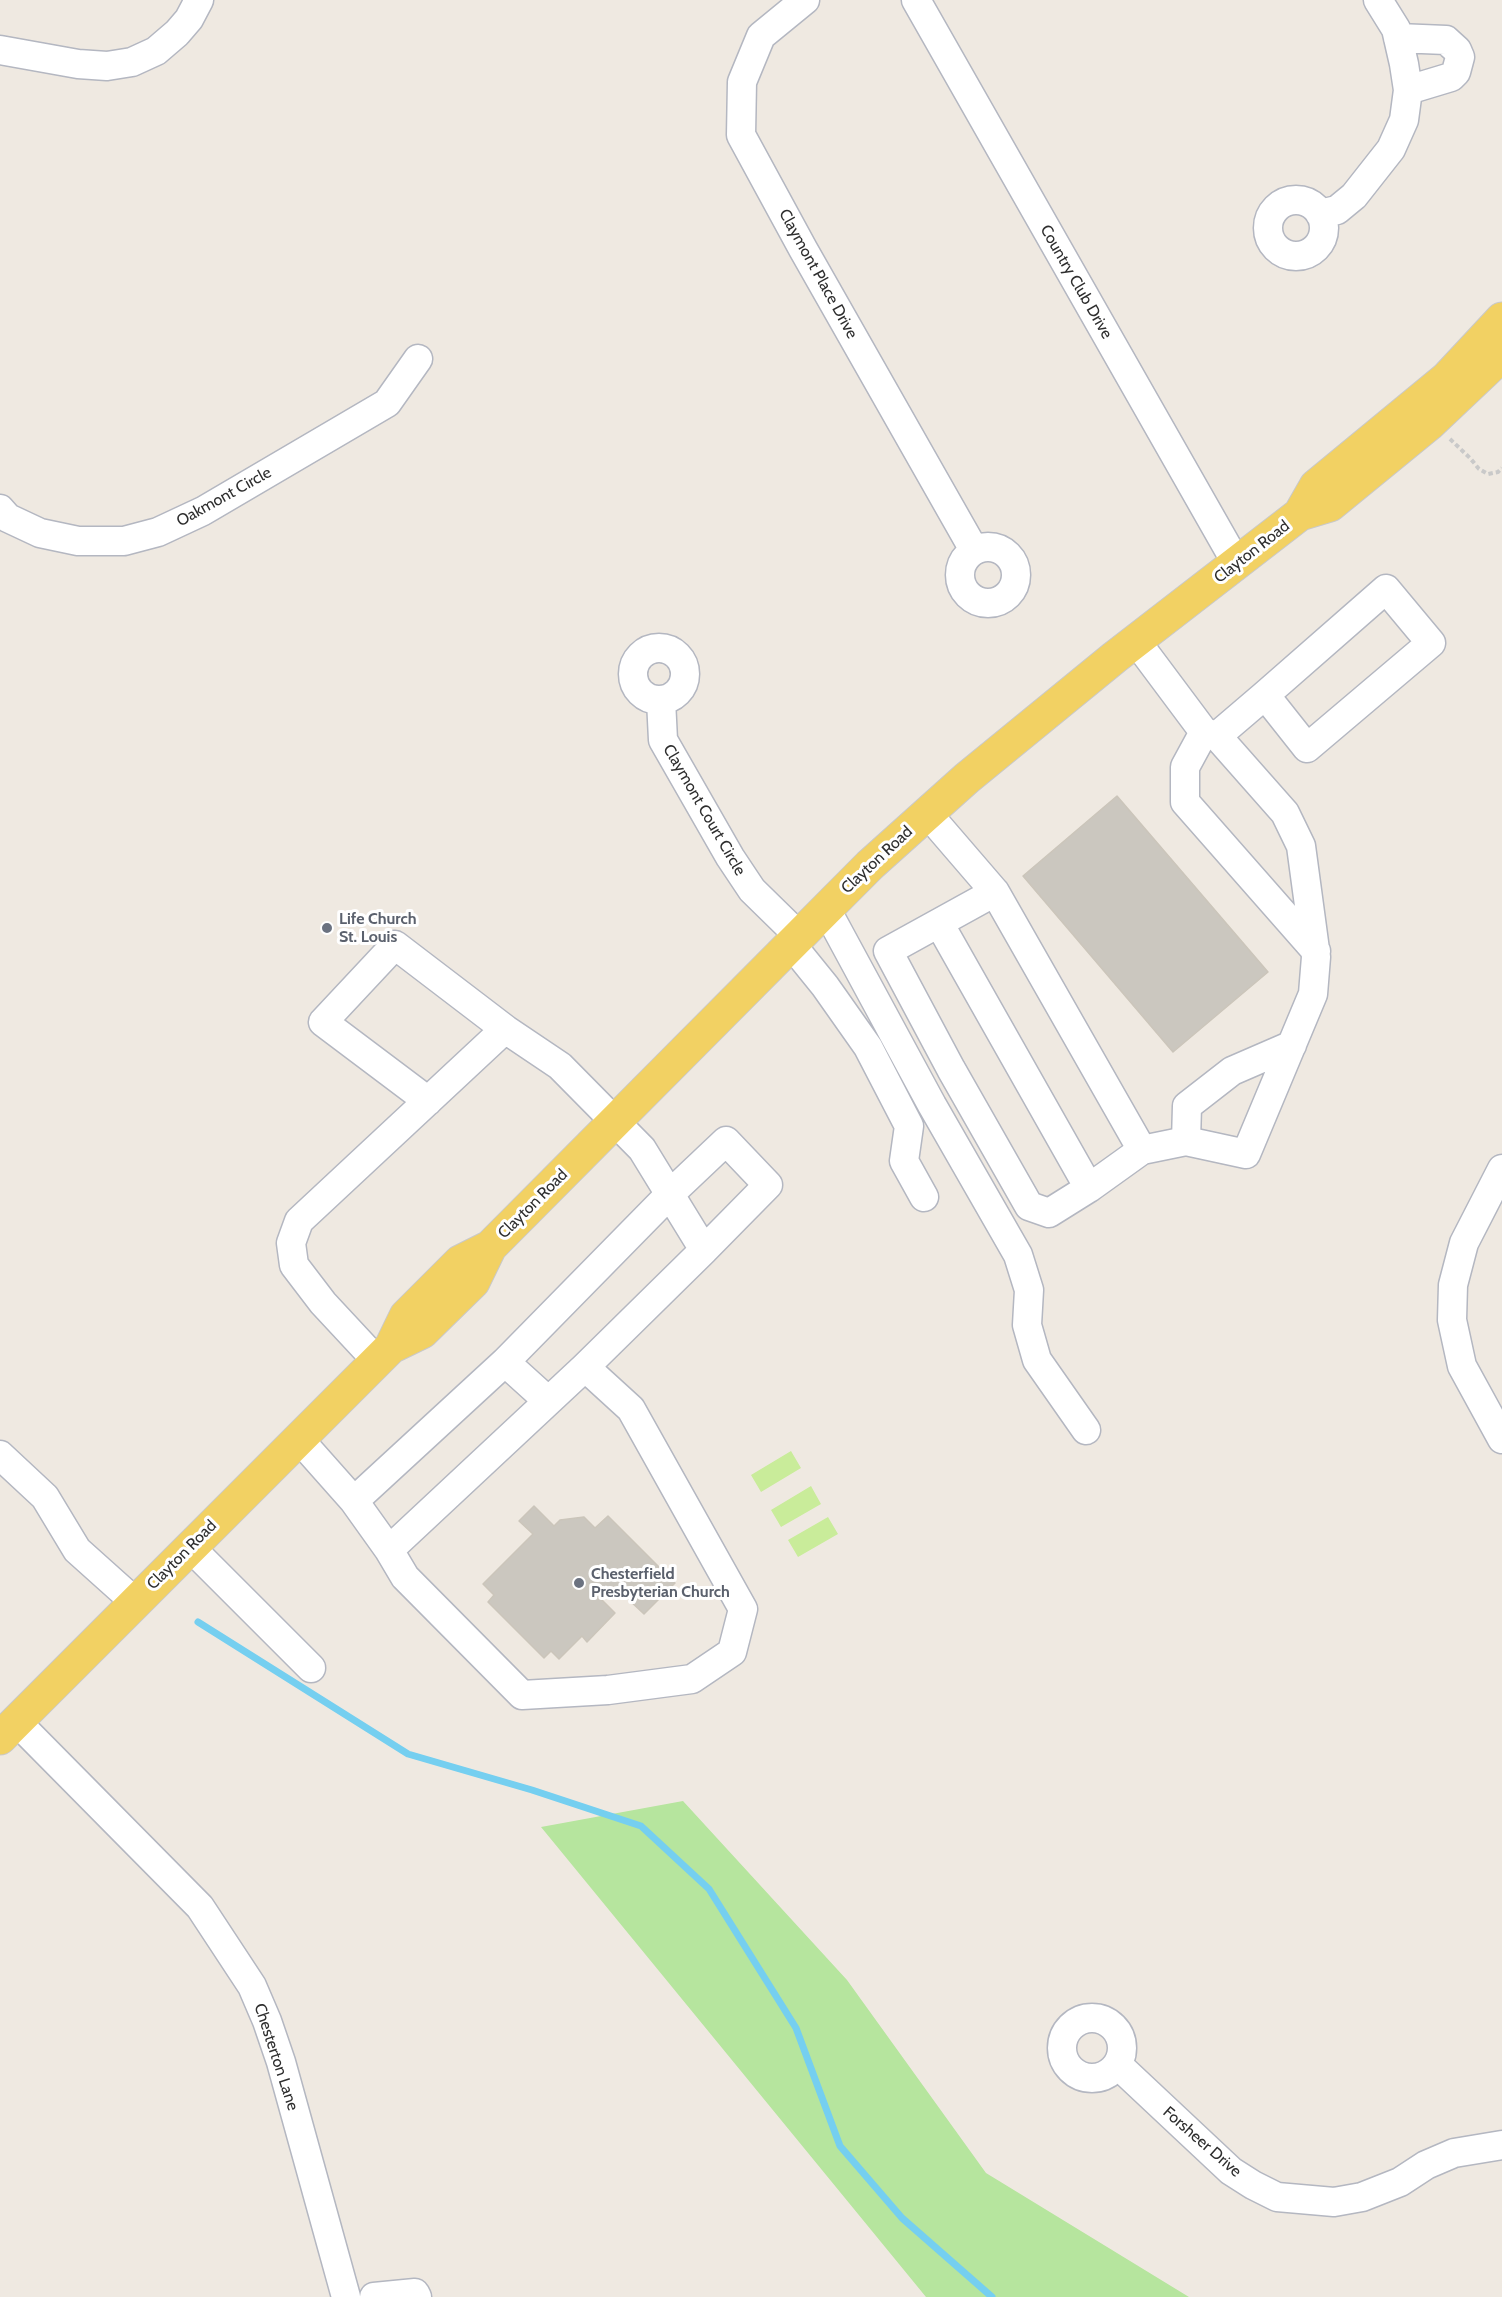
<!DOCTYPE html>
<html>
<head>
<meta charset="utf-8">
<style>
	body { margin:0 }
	canvas { display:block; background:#efe9e1 }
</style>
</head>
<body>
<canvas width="1502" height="2297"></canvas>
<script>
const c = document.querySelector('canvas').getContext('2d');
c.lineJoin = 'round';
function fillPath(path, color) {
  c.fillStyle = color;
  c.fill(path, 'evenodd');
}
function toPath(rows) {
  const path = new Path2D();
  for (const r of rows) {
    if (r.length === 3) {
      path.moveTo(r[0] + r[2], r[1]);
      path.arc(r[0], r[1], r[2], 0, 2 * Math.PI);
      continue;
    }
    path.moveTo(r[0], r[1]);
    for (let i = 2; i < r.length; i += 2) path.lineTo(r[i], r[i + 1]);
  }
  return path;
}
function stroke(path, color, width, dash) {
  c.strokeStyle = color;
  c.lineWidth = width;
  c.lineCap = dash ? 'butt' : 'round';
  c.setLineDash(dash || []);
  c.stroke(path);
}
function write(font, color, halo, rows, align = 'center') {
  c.font = font + ' Cabin,sans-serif';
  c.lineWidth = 6;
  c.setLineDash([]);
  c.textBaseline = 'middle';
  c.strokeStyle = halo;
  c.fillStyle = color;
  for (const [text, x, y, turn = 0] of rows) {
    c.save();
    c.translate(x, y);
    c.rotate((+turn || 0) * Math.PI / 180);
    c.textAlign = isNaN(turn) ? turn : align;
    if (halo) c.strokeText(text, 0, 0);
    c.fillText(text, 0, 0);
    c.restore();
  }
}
const green = toPath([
	[683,1801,847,1980,986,2173,1189,2297,926,2297,541,1827]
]);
const pitch = toPath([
	[791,1451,801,1468,761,1492,751,1475],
	[811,1486,821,1504,781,1527,771,1510],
	[828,1517,838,1534,798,1557,788,1540]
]);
const stream = toPath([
	[198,1622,408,1754,532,1790,641,1826,709,1889,796,2028,840,2146,902,2218,992,2297]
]);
const building = toPath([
	[1117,796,1268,972,1173,1052,1023,876,1117,796],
	[534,1506,554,1526,560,1520,584,1517,595,1528,608,1516,675,1583,644,1614,614,1586,601,1599,615,1613,587,1642,582,1636,559,1659,551,1651,544,1658,488,1602,494,1595,483,1584,533,1534,519,1521,534,1506]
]);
const path = toPath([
	[1450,439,1470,458,1479,469,1488,474,1498,472,1502,468]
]);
const minor = toPath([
	[805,0,761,36,742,82,741,135,803,249,974,550],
	[916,0,1237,564],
	[1398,38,1446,40,1457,50,1460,57,1456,72,1451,77,1408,90],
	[0,50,78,64,107,66,132,62,156,51,177,33,189,19,199,0],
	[1296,228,28],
	[1320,214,1337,210,1354,196,1391,149,1404,120,1408,90,1404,64,1396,29,1378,0],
	[0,509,8,518,40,533,78,541,124,541,158,532,203,511,387,403,418,359],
	[988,575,28],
	[1136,641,1204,732,1217,736,1285,813,1301,846,1316,957,1313,994,1246,1154,1186,1141,1142,1150],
	[659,674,26],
	[661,700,663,740,730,857,752,890,799,936],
	[1204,732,1185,767,1185,802,1316,951],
	[1217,736,1265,695,1386,589,1431,643,1307,748,1265,695],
	[927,813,995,892,1142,1150,1089,1188,1049,1213,1029,1206,951,1069,888,951,995,892],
	[826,909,932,1105,1018,1255,1029,1290,1027,1325,1037,1360,1086,1430],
	[939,923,1089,1188],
	[791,944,825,986,868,1047,909,1126,904,1161,924,1197],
	[428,1101,323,1022,395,945,505,1029],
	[1186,1141,1187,1106,1232,1071,1292,1045],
	[1502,1169,1464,1243,1453,1285,1452,1320,1462,1366,1502,1439],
	[377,1361,323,1303,294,1265,291,1243,299,1221,505,1029,560,1066,642,1149,704,1250,585,1367],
	[547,1400,505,1362,670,1194,726,1141,768,1185,704,1250],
	[299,1439,354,1501,389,1550,405,1577,522,1695,608,1690,692,1679,732,1652,743,1609,631,1409,585,1367,389,1550],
	[0,1455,45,1497,77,1550,135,1602],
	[354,1501,505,1362],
	[190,1547,311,1668],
	[16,1721,200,1907,252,1986,267,2021,281,2062,346,2297],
	[1092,2048,30],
	[1118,2065,1231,2171,1253,2185,1277,2197,1334,2202,1362,2197,1400,2182,1426,2165,1454,2153,1502,2145],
	[374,2297,415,2293,417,2297]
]);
const major = toPath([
	[1300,514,1330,505,1429,424,1502,355],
	[391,1347,422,1332,473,1282,490,1247,870,865,967,778,1115,657,1300,514,1316,486,1447,378,1502,319],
	[0,1738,391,1347,406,1316,460,1262,490,1247]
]);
const markers = [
	[327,928,6,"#6b7280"],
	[579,1583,6,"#6b7280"]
];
const streetNames = [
	["Claymont Place Drive",818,274,61],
	["Country Club Drive",1076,282,60],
	["Oakmont Circle",224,497,-29],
	["Clayton Road",1252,552,-38],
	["Claymont Court Circle",704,810,60],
	["Clayton Road",877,860,-43],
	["Clayton Road",533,1204,-45],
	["Clayton Road",182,1555,-45],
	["Chesterton Lane",276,2057,72],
	["Forsheer Drive",1202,2142,41]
];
const worshipNames = [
	["Life Church",339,919],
	["St. Louis",339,937],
	["Chesterfield",591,1574],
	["Presbyterian Church",591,1592]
];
fillPath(green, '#b6e59e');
fillPath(pitch, '#c9ec9a');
stroke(stream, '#75cff0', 7);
fillPath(building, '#cbc7bf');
stroke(building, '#cbc5ba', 1.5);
stroke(minor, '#b4b7c1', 31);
stroke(major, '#c9c9c9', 35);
stroke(path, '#c9c9c9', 4, [4.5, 3]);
stroke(minor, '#fff', 28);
stroke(major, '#f2d163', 33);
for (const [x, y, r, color] of markers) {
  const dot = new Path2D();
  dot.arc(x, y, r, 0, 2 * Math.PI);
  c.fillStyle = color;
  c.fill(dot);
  stroke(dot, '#fff', 2);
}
write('16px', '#2e2e2e', '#fff', streetNames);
write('bold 16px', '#5b616d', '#fff', worshipNames, 'left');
</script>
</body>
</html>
